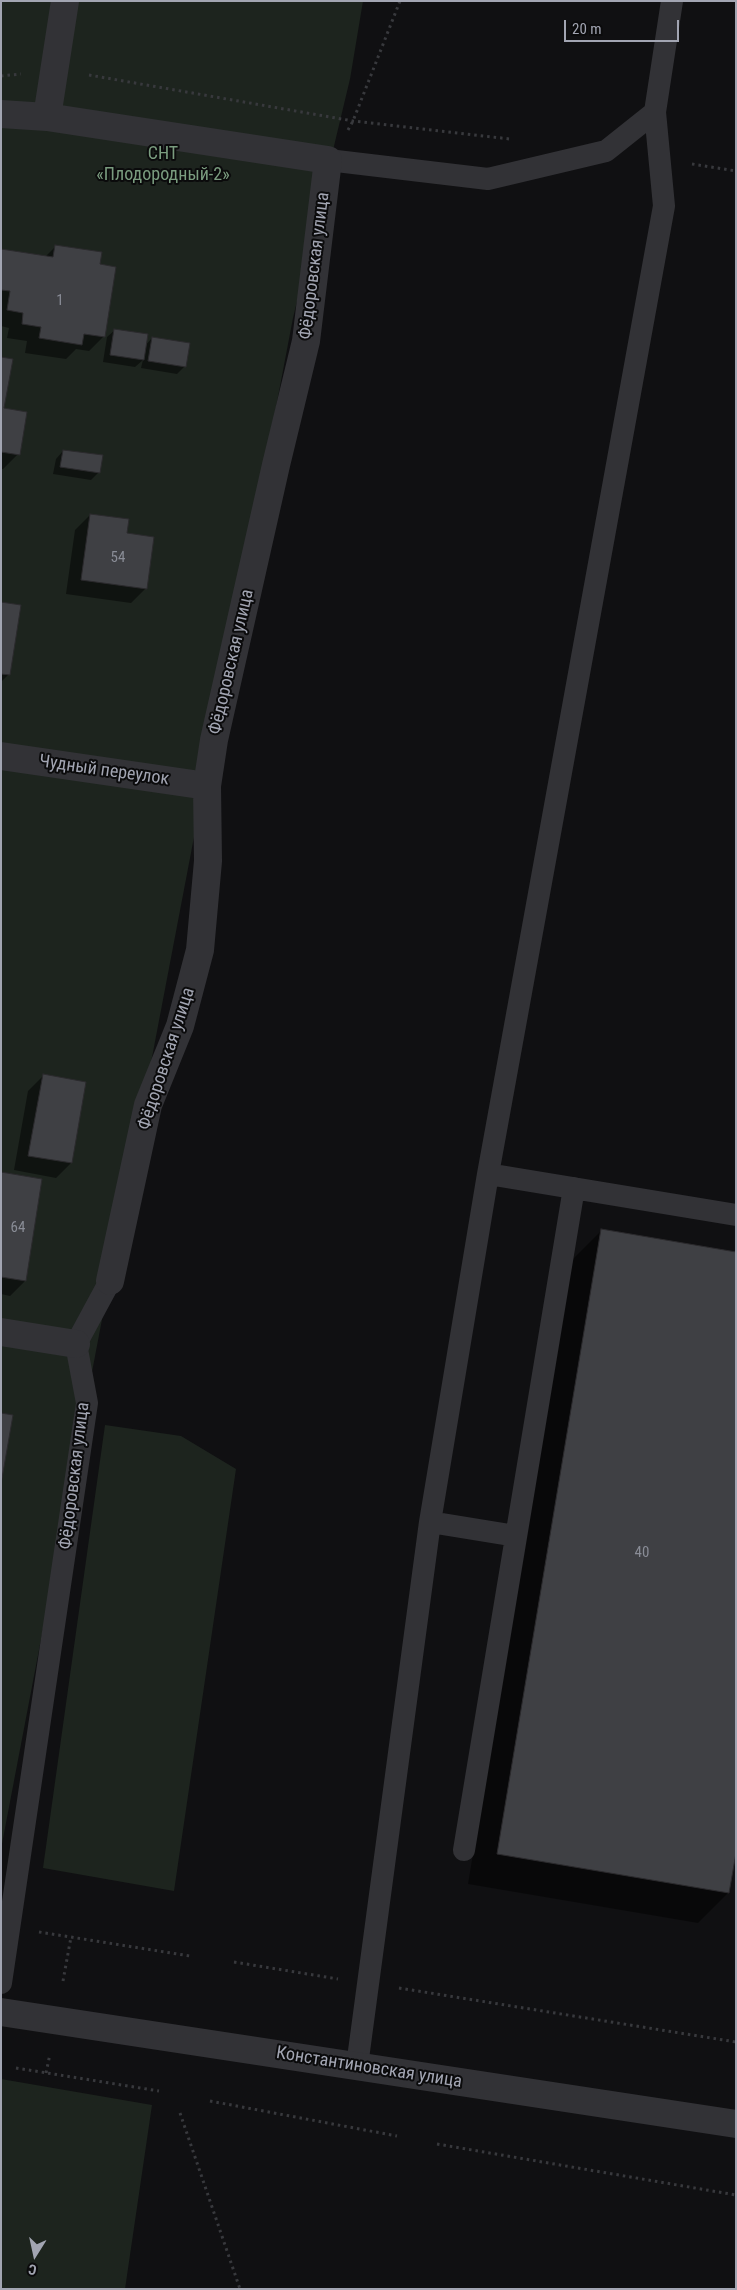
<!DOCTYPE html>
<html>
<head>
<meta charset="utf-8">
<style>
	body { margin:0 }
	#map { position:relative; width:737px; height:2290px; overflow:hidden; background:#101012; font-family:"Roboto Condensed",sans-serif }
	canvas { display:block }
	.frame { position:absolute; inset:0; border:2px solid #a2a5b2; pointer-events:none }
	.north { position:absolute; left:10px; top:2230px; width:50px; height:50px; -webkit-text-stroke:4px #0b0b0c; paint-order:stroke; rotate:190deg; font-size:14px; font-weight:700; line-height:20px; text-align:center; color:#a2a5b2 }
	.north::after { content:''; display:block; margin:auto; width:18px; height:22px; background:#a2a5b2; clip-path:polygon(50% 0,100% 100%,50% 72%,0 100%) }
	.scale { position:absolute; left:564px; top:20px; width:115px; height:22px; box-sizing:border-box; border:2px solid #a2a5b2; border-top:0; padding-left:6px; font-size:15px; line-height:18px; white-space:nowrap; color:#a2a5b2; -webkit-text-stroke:4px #0b0b0c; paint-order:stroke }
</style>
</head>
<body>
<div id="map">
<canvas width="737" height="2290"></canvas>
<div class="frame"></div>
<div class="north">С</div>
<div class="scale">20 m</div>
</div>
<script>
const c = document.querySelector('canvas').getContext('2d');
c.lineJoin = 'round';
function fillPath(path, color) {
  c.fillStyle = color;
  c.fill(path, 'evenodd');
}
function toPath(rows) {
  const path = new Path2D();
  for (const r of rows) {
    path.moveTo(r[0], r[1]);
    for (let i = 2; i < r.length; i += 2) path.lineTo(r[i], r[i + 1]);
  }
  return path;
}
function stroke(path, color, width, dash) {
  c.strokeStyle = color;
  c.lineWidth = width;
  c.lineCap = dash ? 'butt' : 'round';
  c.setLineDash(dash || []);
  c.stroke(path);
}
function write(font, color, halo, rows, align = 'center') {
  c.font = font + ' "Roboto Condensed",sans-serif';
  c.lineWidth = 4;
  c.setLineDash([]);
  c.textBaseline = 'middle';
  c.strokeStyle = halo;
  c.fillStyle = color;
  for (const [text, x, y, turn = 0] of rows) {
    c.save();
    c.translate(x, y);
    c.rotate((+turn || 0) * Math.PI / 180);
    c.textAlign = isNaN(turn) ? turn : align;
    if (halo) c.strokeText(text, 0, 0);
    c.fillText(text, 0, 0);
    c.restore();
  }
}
const green = toPath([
	[1,1,363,1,350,79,293,318,1,1849],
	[105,1425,181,1436,236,1469,174,1891,43,1868],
	[1,2079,152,2105,125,2289,1,2289]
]);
const shadow = toPath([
	[56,246,99,266,104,336,89,351,76,349,66,359,25,353,27,341,7,338,9,328,1,326,1,250,45,257],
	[115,330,145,346,152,338,185,366,177,374,141,368,143,360,135,367,103,362,107,337],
	[1,358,3,409,18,454,3,469,1,469],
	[63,451,99,472,91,480,53,474,56,459],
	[90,515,146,588,131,603,66,594,75,530],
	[1,603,9,674,1,682],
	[43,1076,71,1163,56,1178,14,1170,28,1091],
	[1,1173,41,1180,25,1281,10,1296,1,1294],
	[601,1231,728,1893,698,1923,468,1884,571,1261]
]);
const building = toPath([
	[55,245,102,252,100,264,116,267,105,337,84,334,82,345,39,338,41,327,22,324,23,313,7,310,10,291,1,290,1,249,53,257,55,245],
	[114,329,148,334,144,360,110,355,114,329],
	[152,337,190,343,186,367,148,361,152,337],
	[1,357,13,359,4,408,27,412,20,455,1,452,1,357],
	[63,450,103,455,100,473,60,467,63,450],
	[90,514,129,519,127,533,154,537,147,589,81,580,90,514],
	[1,602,21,605,10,675,1,674,1,602],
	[43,1074,86,1082,72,1163,28,1156,43,1074],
	[1,1172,42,1179,26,1281,1,1277,1,1172],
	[601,1229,736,1252,736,1853,729,1893,497,1854,601,1229],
	[1,1413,13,1415,1,1484,1,1413]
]);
const path = toPath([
	[89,75,353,121,510,139],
	[1,76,21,74],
	[348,130,353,121,400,1],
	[692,164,736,171],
	[39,1932,190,1956],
	[234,1962,338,1979],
	[63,1981,71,1937],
	[399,1988,736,2042],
	[16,2068,159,2091],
	[46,2073,50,2054],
	[210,2101,397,2136],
	[180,2113,240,2289],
	[437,2144,736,2195]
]);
const lane = toPath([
	[328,160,488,179,606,151,655,112],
	[488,1174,736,1215],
	[430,1522,516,1536],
	[464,1850,574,1188],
	[1,1983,87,1403,76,1344,110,1281],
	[357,2066,430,1522,488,1174,664,206,655,112,672,1]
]);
const street = toPath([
	[1,114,47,117,328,160,306,341,276,465,214,740,207,786,208,861,200,950,180,1026,148,1105,110,1281],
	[47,117,65,1],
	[1,756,207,786],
	[1,1332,76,1344],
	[1,2012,736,2124]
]);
const numberNames = [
	["1",60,301],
	["54",118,558],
	["64",18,1228],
	["40",642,1553]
];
const parkNames = [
	["СНТ",163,154],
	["«Плодородный-2»",163,175]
];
const streetNames = [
	["Фёдоровская улица",315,266,-83],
	["Фёдоровская улица",232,662,-77],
	["Чудный переулок",104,771,8],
	["Фёдоровская улица",167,1059,-72],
	["Фёдоровская улица",75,1476,-83],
	["Константиновская улица",369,2068,9]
];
fillPath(green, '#1d241e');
fillPath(shadow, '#0007');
fillPath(building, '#3f4044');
stroke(building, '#2b2a2d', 1);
stroke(path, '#38393d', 3, [2.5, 4]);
stroke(lane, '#323236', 22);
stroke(street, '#323236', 28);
write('15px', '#898c96', null, numberNames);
write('18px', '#7a9c7f', '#0b0b0c', parkNames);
write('18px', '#a2a5b2', '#0b0b0c', streetNames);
</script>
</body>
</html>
